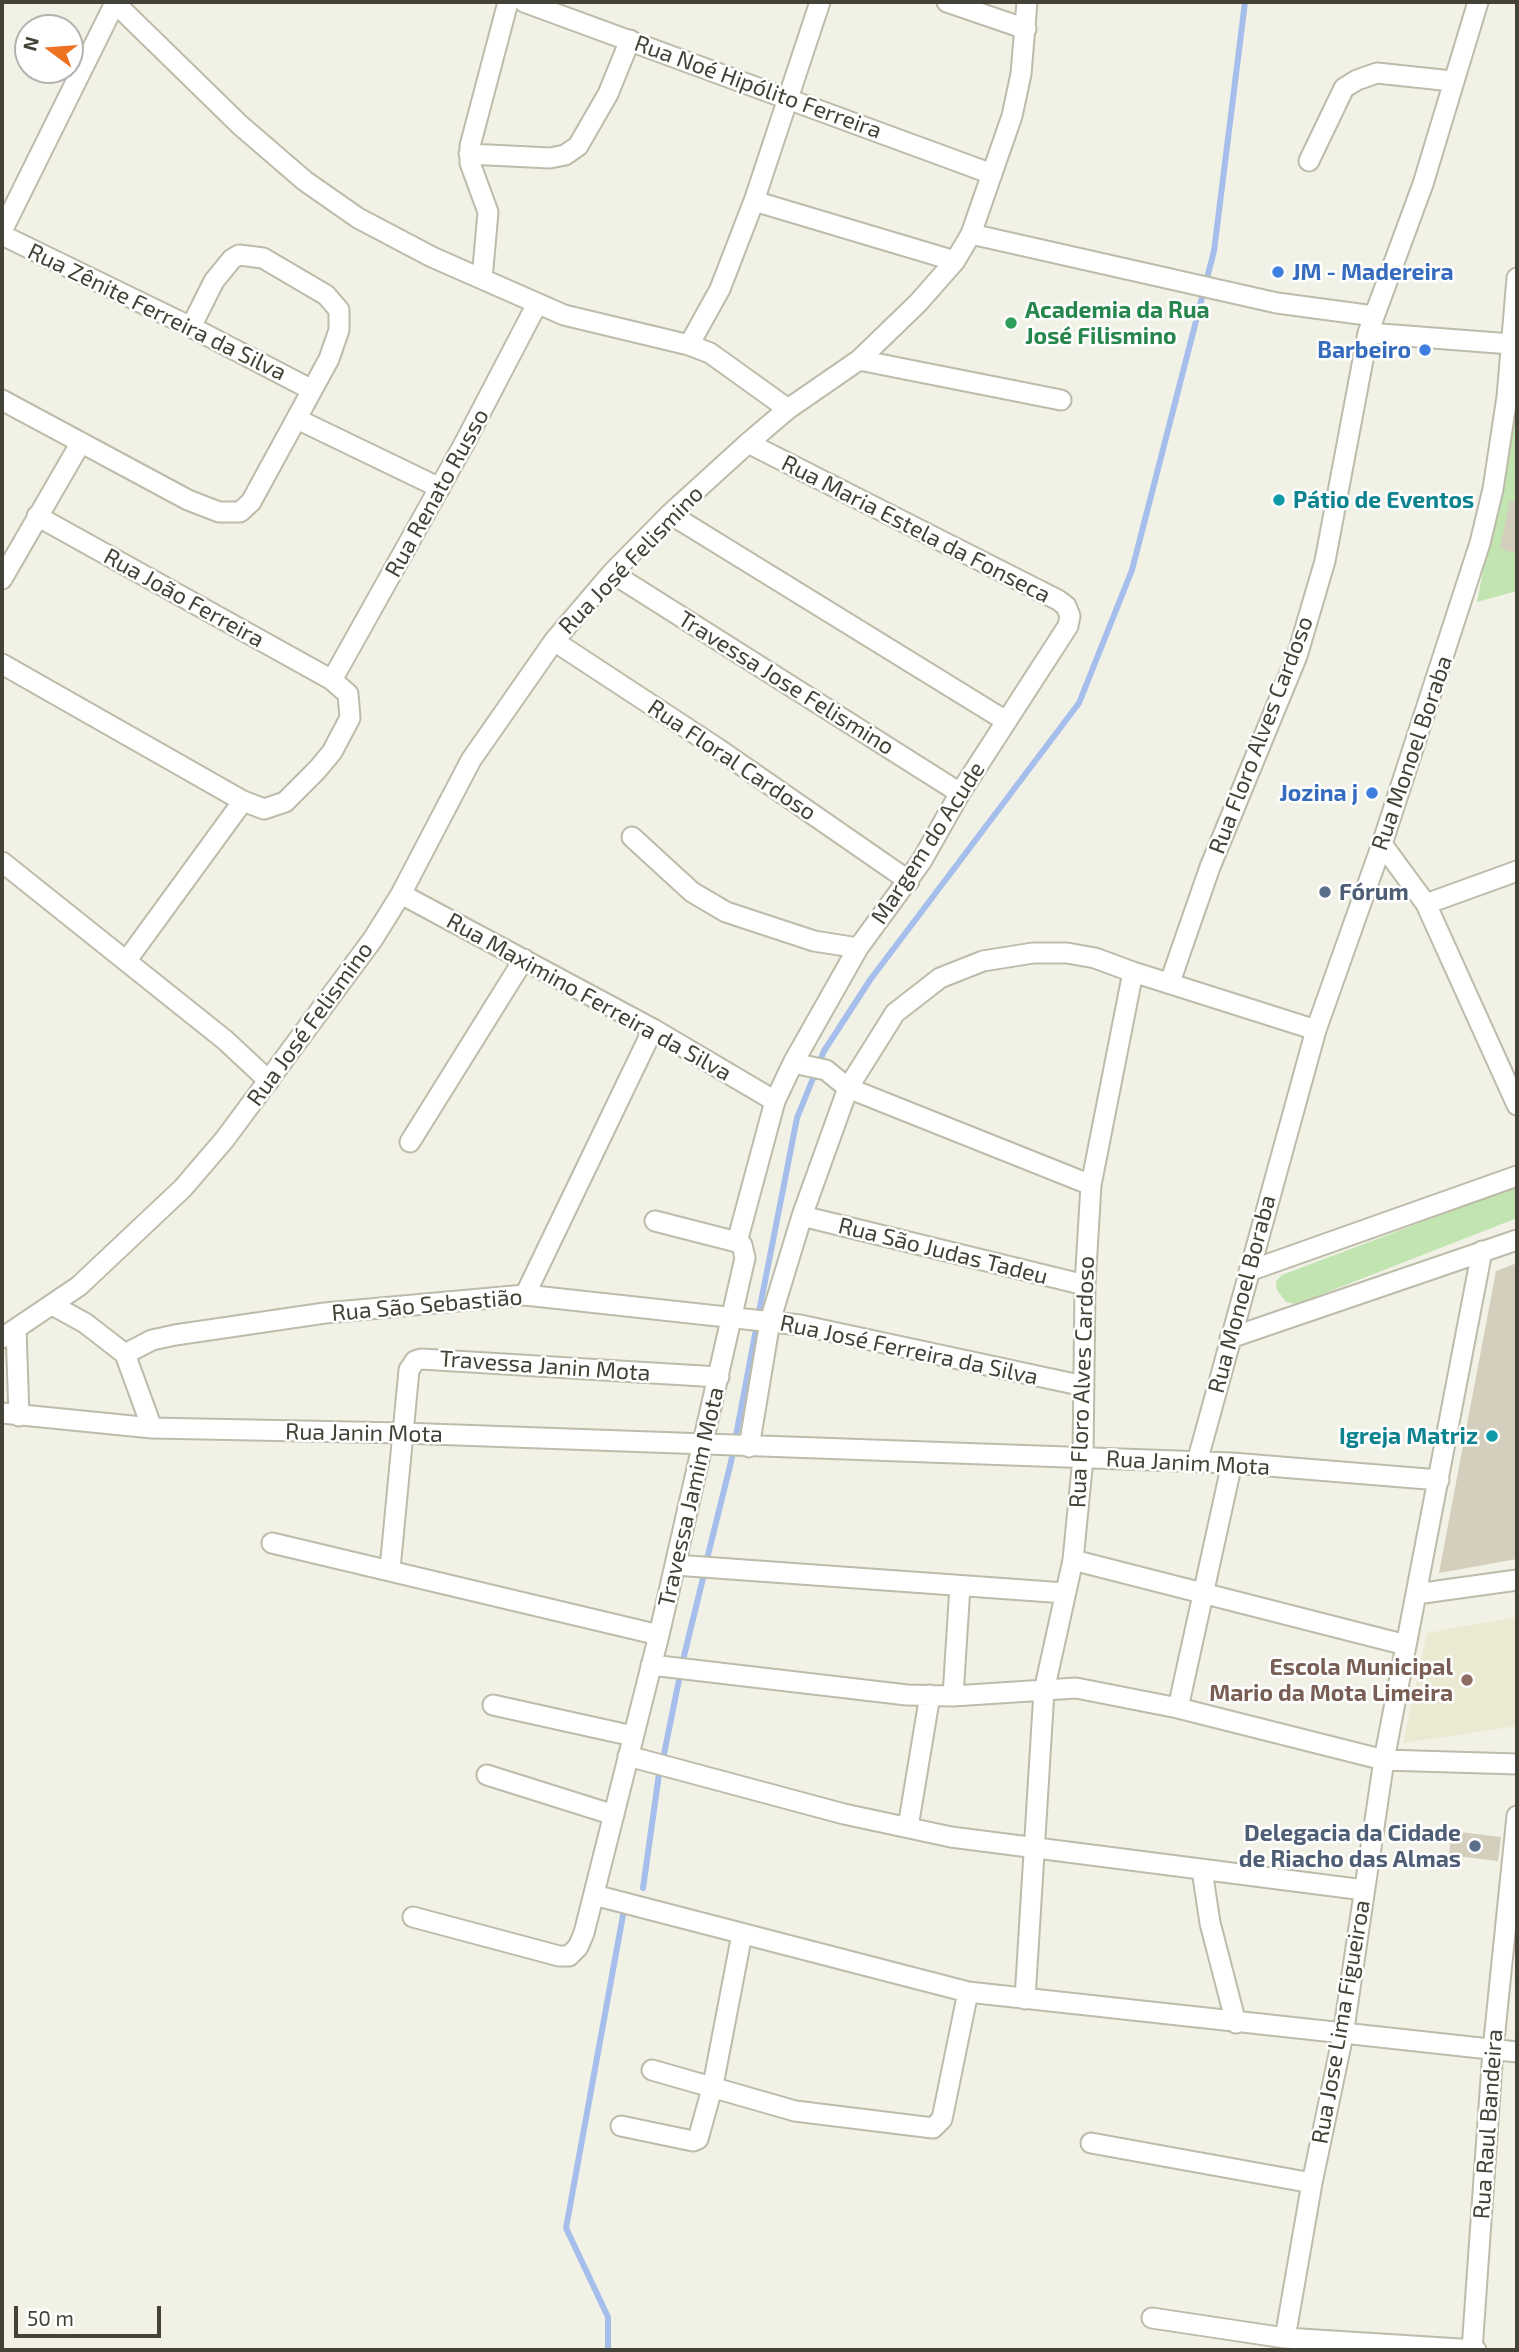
<!DOCTYPE html>
<html>
<head>
<meta charset="utf-8">
<style>
	body { margin:0 }
	#map { position:relative; width:1519px; height:2352px; overflow:hidden; background:#f2f1e6; font-family:"Exo 2",sans-serif }
	canvas { display:block }
	.frame { position:absolute; inset:0; border:4px solid #444236; pointer-events:none }
	.north { position:absolute; left:14px; top:14px; width:70px; height:70px; box-sizing:border-box; background:#fff; border:2px solid #b4b3af; border-radius:50%; rotate:286deg; font-size:19px; font-weight:700; line-height:28px; text-align:center; color:#444236 }
	.north::after { content:''; display:block; margin:auto; width:24px; height:32px; background:#ee7121; clip-path:polygon(50% 0,100% 100%,50% 72%,0 100%) }
	.scale { position:absolute; left:14px; top:2306px; width:147px; height:32px; box-sizing:border-box; border:4px solid #444236; border-top:0; padding-left:9px; font-size:21px; line-height:24px; white-space:nowrap; color:#444236; -webkit-text-stroke:5px #fff; paint-order:stroke }
</style>
</head>
<body>
<div id="map">
<canvas width="1519" height="2352"></canvas>
<div class="frame"></div>
<div class="north">N</div>
<div class="scale">50 m</div>
</div>
<script>
const c = document.querySelector('canvas').getContext('2d');
c.lineJoin = 'round';
function fillPath(path, color) {
  c.fillStyle = color;
  c.fill(path, 'evenodd');
}
function toPath(rows) {
  const path = new Path2D();
  for (const r of rows) {
    path.moveTo(r[0], r[1]);
    for (let i = 2; i < r.length; i += 2) path.lineTo(r[i], r[i + 1]);
  }
  return path;
}
function stroke(path, color, width, dash) {
  c.strokeStyle = color;
  c.lineWidth = width;
  c.lineCap = dash ? 'butt' : 'round';
  c.setLineDash(dash || []);
  c.stroke(path);
}
function write(font, color, halo, rows, align = 'center') {
  c.font = font + ' "Exo 2",sans-serif';
  c.lineWidth = 5;
  c.setLineDash([]);
  c.textBaseline = 'middle';
  c.strokeStyle = halo;
  c.fillStyle = color;
  for (const [text, x, y, turn = 0] of rows) {
    c.save();
    c.translate(x, y);
    c.rotate((+turn || 0) * Math.PI / 180);
    c.textAlign = isNaN(turn) ? turn : align;
    if (halo) c.strokeText(text, 0, 0);
    c.fillText(text, 0, 0);
    c.restore();
  }
}
const education = toPath([
	[1517,1617,1517,1726,1403,1743,1427,1633]
]);
const green = toPath([
	[1516,406,1517,591,1477,602],
	[1517,1186,1517,1218,1297,1304,1286,1302,1277,1290,1276,1281,1282,1275]
]);
const stream = toPath([
	[758,1317,797,1118,824,1051,870,980,1079,703,1132,570,1214,251,1245,2],
	[706,1563,731,1462,757,1324],
	[683,1660,705,1570],
	[663,1759,680,1675],
	[643,1888,659,1774],
	[608,2350,608,2317,566,2228,623,1915]
]);
const building = toPath([
	[1510,501,1517,502,1517,554,1500,548],
	[1517,1263,1517,1559,1439,1573,1496,1271],
	[1452,1831,1501,1837,1498,1861,1449,1855]
]);
const minor = toPath([
	[114,2,240,125,305,181,358,218,432,257,564,315,689,345,710,353,788,409],
	[524,2,992,174],
	[947,2,1026,29],
	[469,154,550,158,565,155,578,146,608,94,630,40],
	[1309,161,1344,88,1357,80,1377,73,1452,81],
	[754,201,820,2],
	[2,231,115,3],
	[971,234,1277,303,1374,316],
	[2,235,191,327,312,390],
	[482,279,488,212,470,163,470,146,508,2],
	[1368,333,1511,344],
	[689,345,720,289,754,201,955,261],
	[859,360,1061,400],
	[2,400,188,500,219,512,240,512,251,502,329,359,339,330,339,310,326,295,263,258,239,255,232,259,214,281,191,327],
	[297,419,440,488],
	[748,443,1058,600,1066,606,1070,616,1068,626,960,793,921,862,858,948,793,1063],
	[670,514,1006,721],
	[612,573,960,793],
	[2,579,80,444],
	[554,641,717,748,909,881],
	[2,664,243,801,264,809,285,802,317,770,332,752,350,718,348,694,332,680,37,516],
	[332,680,464,444,537,304],
	[632,837,692,892,726,912,814,941,858,948],
	[1382,844,1426,904,1517,1105],
	[2,862,225,1040,269,1081],
	[401,894,653,1029,775,1101],
	[1426,904,1517,871],
	[127,960,243,801],
	[1170,982,1210,867,1297,656,1325,561,1368,333,1423,184,1478,2],
	[410,1142,524,959],
	[802,1216,1085,1285],
	[737,1242,775,1101,793,1063,826,1070,848,1088,1091,1185],
	[1249,1271,1517,1176],
	[525,1295,653,1029],
	[54,1306,85,1323,125,1354,152,1428],
	[16,1329,19,1416],
	[2,1338,79,1286,183,1188,225,1139,373,939,401,894,471,760,554,641,612,573,670,514,748,443,788,409,859,360,918,303,955,261,971,234,1012,116,1021,74,1027,2],
	[1230,1338,1517,1240],
	[125,1354,152,1340,175,1335,325,1313,525,1295,800,1325,1084,1386],
	[2,1413,152,1428,402,1433,1232,1463,1439,1480],
	[749,1447,770,1321,802,1216,848,1088,895,1013,940,978,983,961,1033,953,1067,953,1095,958,1133,972],
	[1197,1462,1316,1030,1382,844,1480,543,1493,489,1507,397,1517,278],
	[272,1543,659,1635],
	[1073,1560,1406,1645],
	[675,1565,1065,1593],
	[390,1569,409,1370,415,1361,421,1359,719,1377],
	[1416,1594,1517,1580],
	[651,1665,907,1695,953,1696,1076,1688,1178,1708,1384,1760,1517,1764],
	[953,1696,960,1586],
	[493,1705,633,1736],
	[1178,1708,1232,1463],
	[628,1756,844,1814,951,1837,1364,1890],
	[487,1775,614,1815],
	[908,1827,930,1695],
	[1202,1870,1210,1923,1236,2023],
	[594,1895,968,1992,1517,2052],
	[413,1917,559,1956,569,1956,578,1947,584,1933,659,1635,745,1258,742,1245,737,1242,655,1221],
	[1025,1999,1044,1691,1073,1560,1083,1458,1085,1285,1091,1185,1133,972,1316,1030],
	[652,2070,795,2111,933,2128,942,2119,968,1992],
	[621,2126,693,2141,698,2139,713,2085,742,1934],
	[1091,2143,1312,2183],
	[1152,2318,1285,2338,1476,2350],
	[1285,2338,1312,2183,1343,2035,1384,1760,1482,1251],
	[1472,2350,1493,2050,1517,1816]
]);
const markers = [
	[1278,272,7,"#3f7fe0"],
	[1011,323,7,"#2e9e5b"],
	[1425,350,7,"#3f7fe0"],
	[1279,500,7,"#0f9aa8"],
	[1372,793,7,"#3f7fe0"],
	[1325,892,7,"#5c6f8a"],
	[1492,1436,7,"#0f9aa8"],
	[1467,1680,7,"#8d6e63"],
	[1475,1846,7,"#5c6f8a"]
];
const streetNames = [
	["Rua Noé Hipólito Ferreira",758,87,20],
	["Rua Zênite Ferreira da Silva",157,312,26],
	["Rua Renato Russo",437,493,-61],
	["Rua Maria Estela da Fonseca",916,529,27],
	["Rua José Felismino",631,560,-46],
	["Rua João Ferreira",184,598,29],
	["Travessa Jose Felismino",786,683,32],
	["Rua Floro Alves Cardoso",1261,735,-69],
	["Rua Monoel Boraba",1412,753,-71],
	["Rua Floral Cardoso",732,760,34],
	["Margem do Acude",928,843,-57],
	["Rua Maximino Ferreira da Silva",589,997,29],
	["Rua José Felismino",310,1024,-54],
	["Rua São Judas Tadeu",943,1251,14],
	["Rua Monoel Boraba",1242,1294,-75],
	["Rua São Sebastião",427,1305,-5],
	["Rua José Ferreira da Silva",909,1350,12],
	["Travessa Janin Mota",545,1366,4],
	["Rua Floro Alves Cardoso",1082,1382,-88],
	["Rua Janin Mota",364,1433,1],
	["Rua Janim Mota",1188,1463,3],
	["Travessa Jamim Mota",691,1497,-77],
	["Rua Jose Lima Figueiroa",1341,2022,-80],
	["Rua Raul Bandeira",1488,2124,-86]
];
const shopNames = [
	["JM - Madereira",1292,272,"left"],
	["Barbeiro",1411,350],
	["Jozina j",1358,793]
];
const leisureNames = [
	["Academia da Rua",1025,310],
	["José Filismino",1025,336]
];
const cultureNames = [
	["Pátio de Eventos",1293,500],
	["Igreja Matriz",1478,1436,"right"]
];
const serviceNames = [
	["Fórum",1339,892],
	["Delegacia da Cidade",1461,1833,"right"],
	["de Riacho das Almas",1461,1859,"right"]
];
const educationNames = [
	["Escola Municipal",1453,1667],
	["Mario da Mota Limeira",1453,1693]
];
fillPath(education, '#eae9d1');
fillPath(green, '#c1e4b1');
stroke(stream, '#a5beec', 6);
fillPath(building, '#d3cfbc');
stroke(minor, '#bdbba9', 23);
stroke(minor, '#fff', 19);
for (const [x, y, r, color] of markers) {
  const dot = new Path2D();
  dot.arc(x, y, r, 0, 2 * Math.PI);
  c.fillStyle = color;
  c.fill(dot);
  stroke(dot, '#fff', 2.5);
}
write('23px', '#444236', '#fff', streetNames);
write('bold 23px', '#366cbe', '#fff', shopNames, 'right');
write('bold 23px', '#27864d', '#fff', leisureNames, 'left');
write('bold 23px', '#0d838f', '#fff', cultureNames, 'left');
write('bold 23px', '#4e5e75', '#fff', serviceNames, 'left');
write('bold 23px', '#785e54', '#fff', educationNames, 'right');
</script>
</body>
</html>
